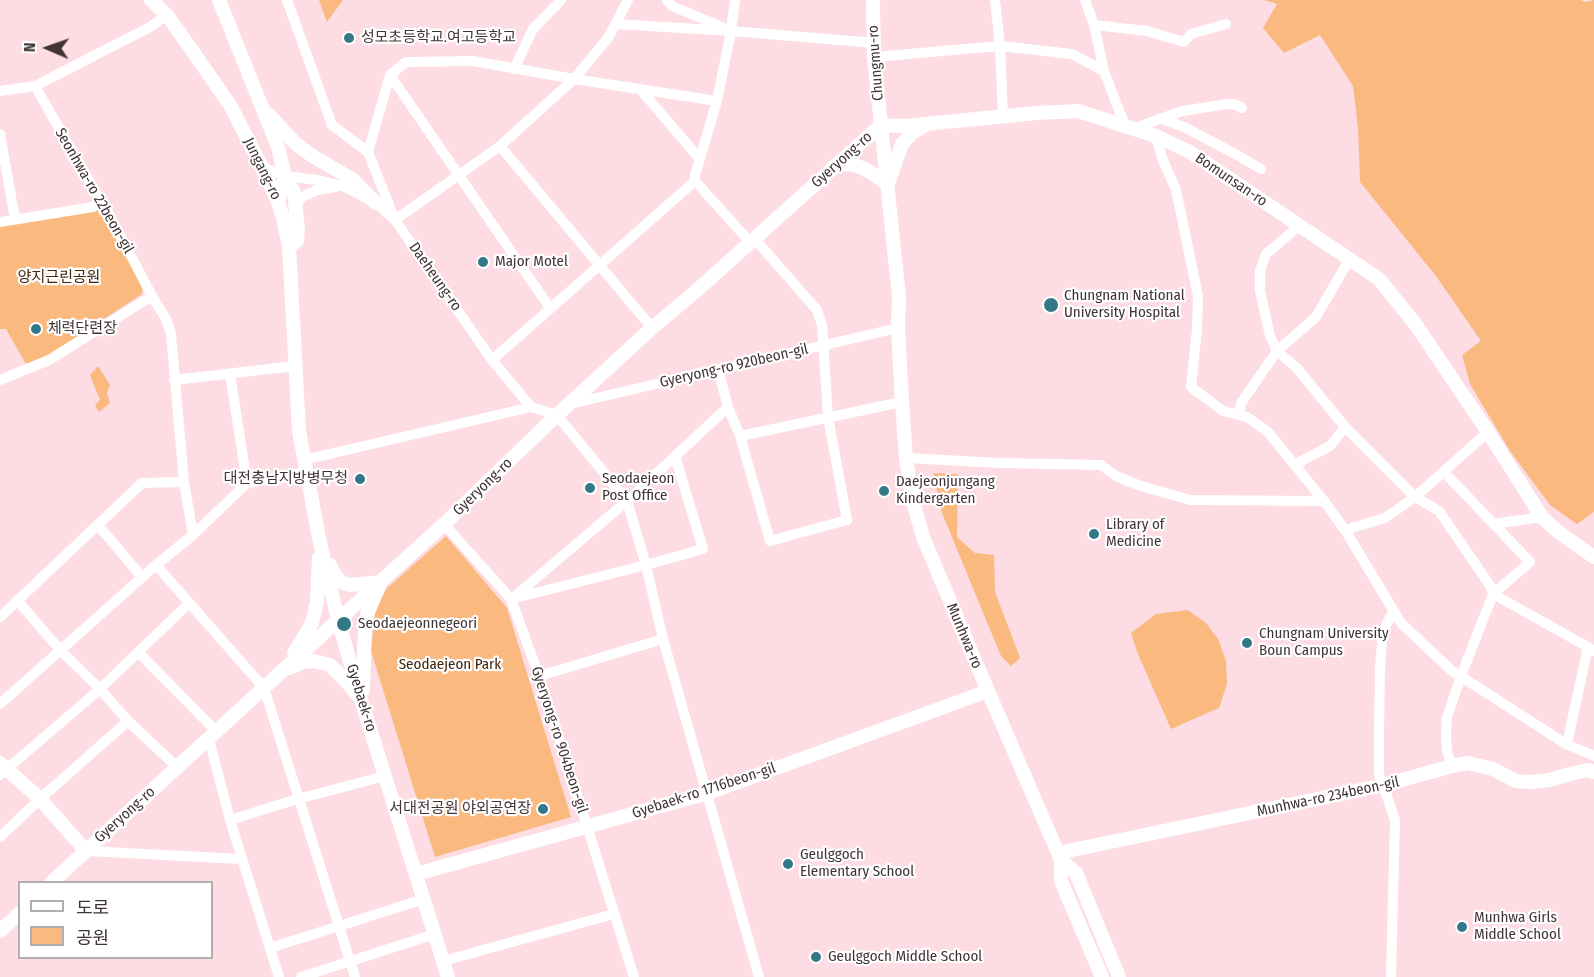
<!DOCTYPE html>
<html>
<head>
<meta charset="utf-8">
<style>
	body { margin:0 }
	#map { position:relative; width:1594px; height:977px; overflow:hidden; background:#fddce3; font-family:"Fira Sans Condensed","Noto Sans KR",sans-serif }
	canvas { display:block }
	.legend { position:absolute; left:18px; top:881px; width:195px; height:78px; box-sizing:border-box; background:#fff; border:2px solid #b3aeaf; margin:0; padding:8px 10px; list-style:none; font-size:18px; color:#413437 }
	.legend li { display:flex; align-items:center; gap:12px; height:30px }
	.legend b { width:30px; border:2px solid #b3aeaf }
	.north { position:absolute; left:18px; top:18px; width:60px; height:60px; -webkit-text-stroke:4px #fff; paint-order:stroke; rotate:272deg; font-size:16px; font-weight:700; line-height:24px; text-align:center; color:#413437 }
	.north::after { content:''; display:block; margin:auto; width:21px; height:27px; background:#413437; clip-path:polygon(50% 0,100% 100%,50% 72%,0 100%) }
</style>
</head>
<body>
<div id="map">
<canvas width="1594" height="977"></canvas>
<ul class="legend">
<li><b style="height:8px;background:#fff"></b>도로</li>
<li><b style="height:16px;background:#fab97f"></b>공원</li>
</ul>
<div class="north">N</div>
</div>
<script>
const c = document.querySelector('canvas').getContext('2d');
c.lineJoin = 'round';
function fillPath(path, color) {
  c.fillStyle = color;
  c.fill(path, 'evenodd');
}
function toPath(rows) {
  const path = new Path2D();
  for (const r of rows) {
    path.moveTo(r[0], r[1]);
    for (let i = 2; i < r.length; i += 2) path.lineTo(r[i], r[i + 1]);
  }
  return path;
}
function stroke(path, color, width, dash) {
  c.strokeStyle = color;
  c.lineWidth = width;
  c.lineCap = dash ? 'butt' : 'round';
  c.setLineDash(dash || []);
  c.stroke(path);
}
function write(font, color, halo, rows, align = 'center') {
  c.font = font + ' "Fira Sans Condensed","Noto Sans KR",sans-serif';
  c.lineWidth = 4.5;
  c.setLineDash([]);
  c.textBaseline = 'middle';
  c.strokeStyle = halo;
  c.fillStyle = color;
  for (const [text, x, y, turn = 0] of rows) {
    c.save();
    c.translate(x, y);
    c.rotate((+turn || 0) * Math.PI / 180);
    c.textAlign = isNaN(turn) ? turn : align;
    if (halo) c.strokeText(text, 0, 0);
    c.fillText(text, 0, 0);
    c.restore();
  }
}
const green = toPath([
	[319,0,343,0,327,22],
	[1264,0,1581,0,1585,2,1594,0,1594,512,1577,524,1550,505,1510,451,1470,384,1462,355,1481,341,1436,276,1360,182,1358,128,1353,86,1320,35,1284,53,1263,28,1277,4],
	[98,210,143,284,142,294,46,357,26,364,6,329,0,329,0,226],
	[98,366,110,385,107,393,110,403,99,412,95,405,100,400,90,375],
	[933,473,958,474,957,537,975,553,994,555,995,592,1020,658,1011,666,1001,656,942,513],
	[446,536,507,608,571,817,435,857,371,651,375,612,386,589],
	[1188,610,1206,623,1218,639,1226,661,1227,684,1219,708,1171,729,1137,652,1131,633,1156,614]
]);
const minor = toPath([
	[287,0,332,125,368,152,395,220,500,146,574,79,608,38,628,0],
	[667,0,672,6,722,27],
	[995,0,1000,46,1003,117],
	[1085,0,1094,25,1104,71,1125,126],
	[615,24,731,31,874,43],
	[1094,25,1147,31,1184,42,1191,34,1226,24],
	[874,57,1000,46,1072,54,1104,71],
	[514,69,533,29,561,0],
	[390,75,550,308],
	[35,86,100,200,108,212,152,296,166,319,171,334,184,482,193,535],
	[640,89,699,158],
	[0,91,35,86,150,27,167,15],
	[1160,118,1186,128,1237,155,1261,169],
	[1133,129,1182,111,1228,104,1234,104,1242,108],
	[0,134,15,219],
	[1156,136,1162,158,1176,190,1198,296,1197,329,1191,387,1223,411,1247,417,1268,432,1324,501,1345,530,1401,623,1451,670,1566,744,1594,756],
	[500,146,652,328],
	[368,152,390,75,406,62,473,61,574,79,717,101],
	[262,167,285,176,318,180,343,186,376,203,395,220,492,360,531,407,557,415,627,501,646,565,663,639,759,977],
	[695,181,750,242],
	[296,204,304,196,317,190,336,187],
	[0,222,93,207,100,200],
	[1299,226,1266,254,1260,271,1260,291,1270,336,1277,351,1297,368,1345,427,1415,497,1439,511,1491,587,1493,594,1588,647,1594,651],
	[492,360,695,181,695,175,717,101,731,31,735,0],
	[718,369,728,407,740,436,770,541,847,520,828,417,822,325,817,310,754,238],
	[230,374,247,483],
	[0,380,49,360,152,296],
	[174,380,295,366],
	[570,404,898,328],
	[1239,415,1241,403,1277,351,1316,317,1350,258],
	[740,436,902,402],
	[906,458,1001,463,1101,465,1116,476,1138,485,1190,500,1324,501],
	[304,460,531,407],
	[1294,465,1330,446,1345,427],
	[1444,472,1530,562,1493,594,1461,676,1447,717,1446,733,1447,751,1452,766],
	[444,524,511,599,539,676,587,826,634,977],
	[1493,524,1542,517],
	[98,525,142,577],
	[1345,530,1385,518,1415,497,1488,432],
	[156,565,264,688,355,977],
	[514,597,627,501,728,407],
	[511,599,646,565,703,549,675,456],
	[17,600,60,650,100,689,128,721,177,767],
	[0,617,142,483,184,482],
	[139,653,217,732],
	[539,676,663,639],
	[0,704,156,565,193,535,247,483,306,472],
	[209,739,230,820,279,977],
	[1566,744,1568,739,1588,647],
	[0,775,100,689,189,603],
	[230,820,298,799,385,776],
	[0,837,40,799,128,721],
	[86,851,242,859],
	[270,948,424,899],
	[443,961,614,914],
	[301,977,435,934],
	[1391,977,1395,820,1389,802,1379,775,1379,732,1380,666,1383,631,1393,612]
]);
const major = toPath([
	[151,0,167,15,182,36,230,105,262,167,278,202,283,218,289,246,299,431,319,538,338,620,362,703,448,977],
	[219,0,278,147,285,176,278,202],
	[873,0,874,57,899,297,898,328,902,402,906,458,912,498,923,537,988,691,1061,860,1076,873,1119,977],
	[269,115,296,144,314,157,352,179,376,203],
	[881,125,905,126,1036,113,1078,111,1156,136,1190,152,1379,279,1416,325,1488,432,1542,517,1557,531,1594,557],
	[834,166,844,164,855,165,865,169,878,177,888,185],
	[285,176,294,192,298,229,297,241,289,246],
	[889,181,902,144,912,133,924,126],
	[330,565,336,577,343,583,350,585,381,582],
	[294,653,312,623,317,602,319,558],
	[290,668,303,662,313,661,330,665,346,681,357,695],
	[363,690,365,624,368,612,379,586],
	[0,763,40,799,86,851],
	[1058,853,1384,785,1452,766,1468,763,1493,769,1516,781,1531,782,1549,780,1574,773,1588,770,1594,772],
	[1061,860,1061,881,1102,977],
	[416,874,708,793,988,691],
	[52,882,280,673,444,524,557,415,652,328,695,292,881,125],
	[0,931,20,913]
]);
const markers = [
	[349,38,6,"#337887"],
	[483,262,6,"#337887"],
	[1051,305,8,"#337887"],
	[36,329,6,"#337887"],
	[360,479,6,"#337887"],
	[590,488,6,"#337887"],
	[884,491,6,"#337887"],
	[1094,534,6,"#337887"],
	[344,624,8,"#337887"],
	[1247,643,6,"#337887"],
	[543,809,6,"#337887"],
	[788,864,6,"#337887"],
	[1462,927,6,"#337887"],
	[816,957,6,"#337887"]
];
const poiNames = [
	["성모초등학교.여고등학교",361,38],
	["Major Motel",495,262],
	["Chungnam National",1064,296],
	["University Hospital",1064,313],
	["체력단련장",48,329],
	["대전충남지방병무청",348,479,"right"],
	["Seodaejeon",602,479],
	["Post Office",602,496],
	["Daejeonjungang",896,482],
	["Kindergarten",896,499],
	["Library of",1106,525],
	["Medicine",1106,542],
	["Seodaejeonnegeori",358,624],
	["Chungnam University",1259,634],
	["Boun Campus",1259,651],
	["서대전공원 야외공연장",531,809,"right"],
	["Geulggoch",800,855],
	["Elementary School",800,872],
	["Munhwa Girls",1474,918],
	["Middle School",1474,935],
	["Geulggoch Middle School",828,957]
];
const streetNames = [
	["Chungmu-ro",876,63,-94],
	["Gyeryong-ro",842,160,-42],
	["Jungang-ro",262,169,64],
	["Bomunsan-ro",1231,180,34],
	["Seonhwa-ro 22beon-gil",94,191,60],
	["Daeheung-ro",435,277,55],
	["Gyeryong-ro 920beon-gil",734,366,-13],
	["Gyeryong-ro",483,487,-44],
	["Munhwa-ro",964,636,67],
	["Gyebaek-ro",361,698,73],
	["Gyeryong-ro 904beon-gil",559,740,72],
	["Gyebaek-ro 1716beon-gil",704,791,-18],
	["Munhwa-ro 234beon-gil",1328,797,-12],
	["Gyeryong-ro",125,815,-42]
];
const parkNames = [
	["양지근린공원",59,278],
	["Seodaejeon Park",450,665]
];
fillPath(green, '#fab97f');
stroke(minor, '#fff', 10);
stroke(major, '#fff', 14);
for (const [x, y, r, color] of markers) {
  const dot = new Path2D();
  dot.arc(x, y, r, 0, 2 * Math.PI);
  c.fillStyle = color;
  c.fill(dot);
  stroke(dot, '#fff', 2);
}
write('15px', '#413437', '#fff', poiNames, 'left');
write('15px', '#413437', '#fff', streetNames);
write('15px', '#402508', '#fff', parkNames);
</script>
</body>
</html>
